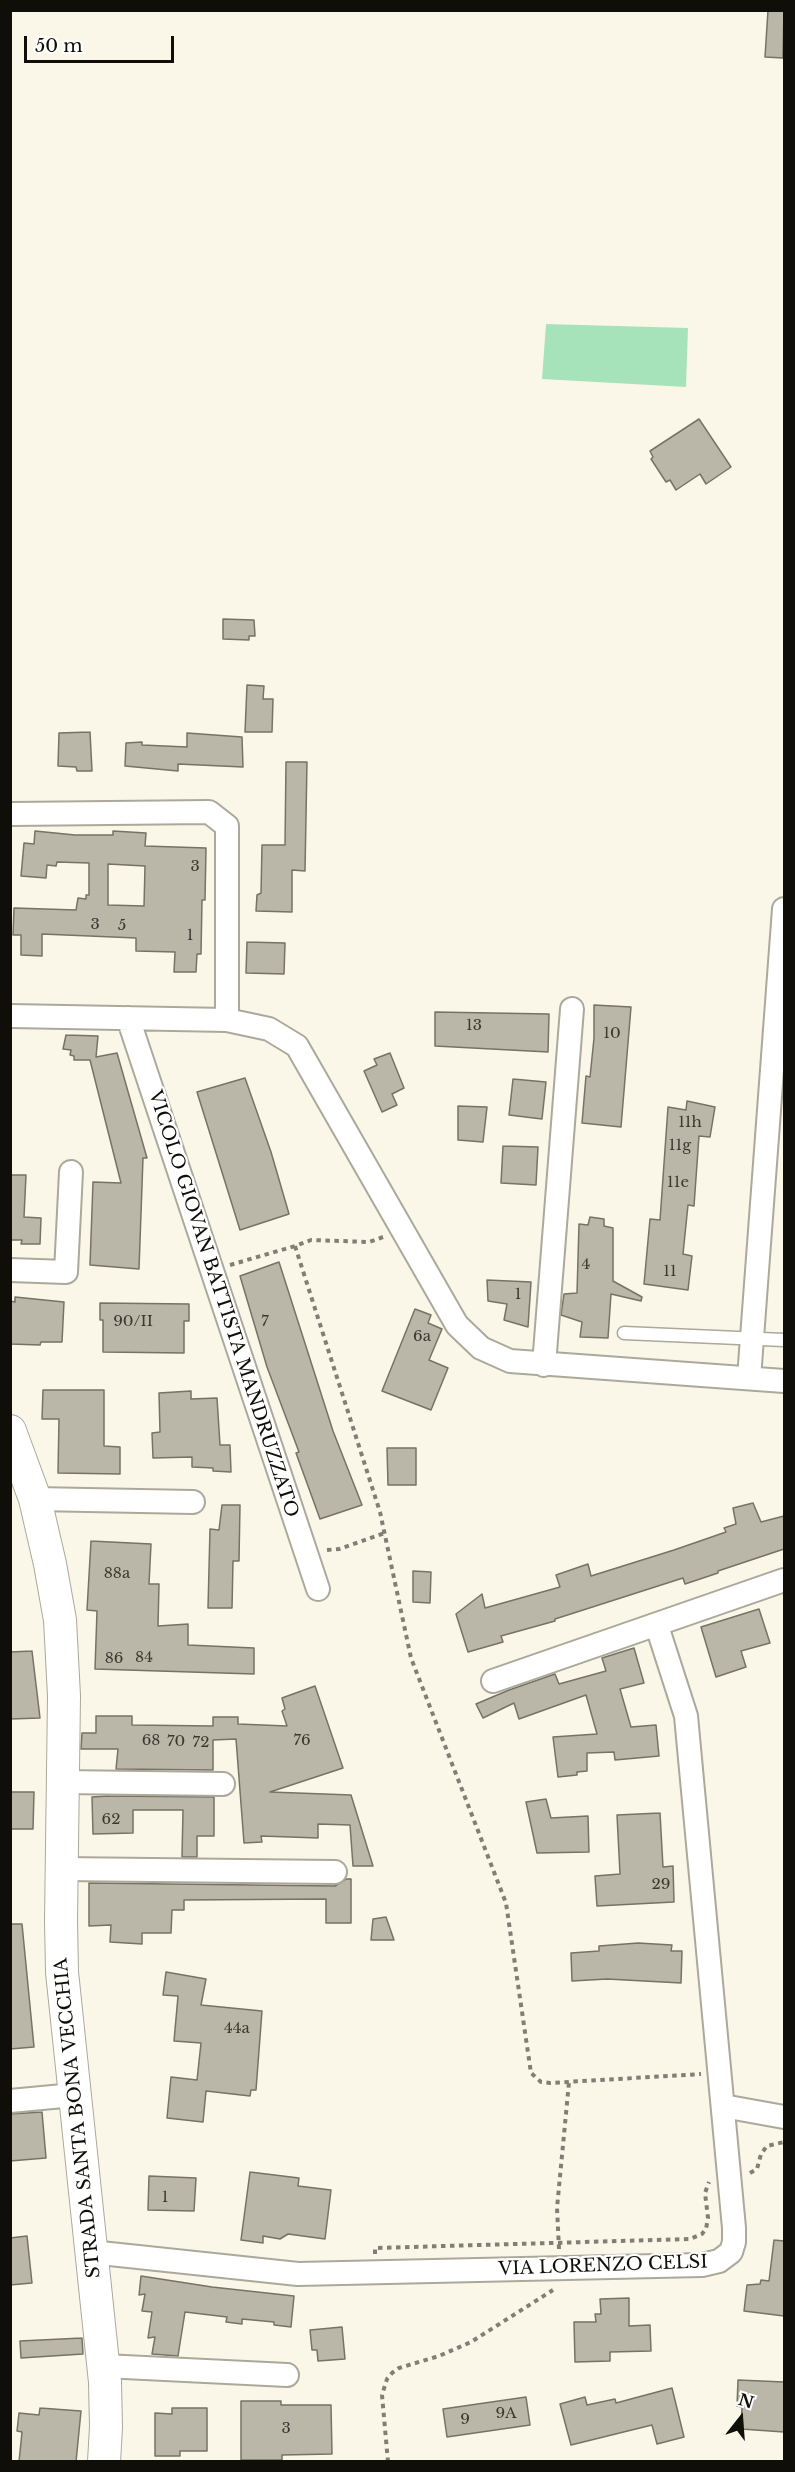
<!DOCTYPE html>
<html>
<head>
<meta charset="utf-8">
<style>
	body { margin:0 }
	#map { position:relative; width:795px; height:2472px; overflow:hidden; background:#fbf7e8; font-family:"Libre Baskerville",serif }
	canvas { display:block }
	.frame { position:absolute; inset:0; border:12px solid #0f0e09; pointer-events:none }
	.north { position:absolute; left:711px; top:2388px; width:60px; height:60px; -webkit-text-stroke:4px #fff; paint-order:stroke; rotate:17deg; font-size:16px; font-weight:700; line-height:24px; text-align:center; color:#0f0e09 }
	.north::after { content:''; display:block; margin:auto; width:21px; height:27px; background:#0f0e09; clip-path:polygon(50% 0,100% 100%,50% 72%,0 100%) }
	.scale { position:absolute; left:24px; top:36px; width:150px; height:27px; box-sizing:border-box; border:3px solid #0f0e09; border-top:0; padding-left:8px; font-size:18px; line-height:21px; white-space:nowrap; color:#0f0e09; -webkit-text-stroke:4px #fff; paint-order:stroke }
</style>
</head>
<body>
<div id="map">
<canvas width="795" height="2472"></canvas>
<div class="frame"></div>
<div class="north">N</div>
<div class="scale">50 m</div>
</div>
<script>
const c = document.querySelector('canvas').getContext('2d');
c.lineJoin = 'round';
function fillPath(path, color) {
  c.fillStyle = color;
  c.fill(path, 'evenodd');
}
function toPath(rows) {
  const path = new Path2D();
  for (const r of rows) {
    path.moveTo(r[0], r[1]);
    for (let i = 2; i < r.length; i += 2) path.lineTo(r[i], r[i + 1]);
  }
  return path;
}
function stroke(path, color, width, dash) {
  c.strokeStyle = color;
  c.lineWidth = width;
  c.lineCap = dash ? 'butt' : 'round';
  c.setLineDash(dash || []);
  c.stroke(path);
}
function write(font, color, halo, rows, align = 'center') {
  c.font = font + ' "Libre Baskerville",serif';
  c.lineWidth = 4.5;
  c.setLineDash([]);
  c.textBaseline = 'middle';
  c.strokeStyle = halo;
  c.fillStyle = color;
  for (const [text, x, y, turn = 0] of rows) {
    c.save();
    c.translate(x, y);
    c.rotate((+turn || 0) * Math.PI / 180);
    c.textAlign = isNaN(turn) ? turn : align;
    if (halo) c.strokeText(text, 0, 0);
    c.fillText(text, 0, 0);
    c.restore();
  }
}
const green = toPath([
	[546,324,688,328,686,387,542,379]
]);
const building = toPath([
	[768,10,784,10,783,58,765,57,768,10],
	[699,419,731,467,706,484,700,474,676,490,670,480,666,482,651,459,653,457,650,451,699,419],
	[223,619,254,620,255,636,249,636,249,640,223,639,223,619],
	[247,685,264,686,263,699,273,699,272,732,245,732,247,685],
	[90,732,92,771,77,771,76,767,58,766,59,733,90,732],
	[187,733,242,737,243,767,178,764,178,771,125,766,126,743,142,742,142,745,187,747,187,733],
	[286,762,307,762,305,871,292,870,292,912,256,911,257,895,261,893,262,845,285,845,286,762],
	[35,831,75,835,113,835,113,831,146,833,145,846,206,848,205,900,202,900,201,954,197,954,196,972,174,972,175,952,136,951,136,938,42,934,42,956,21,955,21,935,13,935,14,908,76,910,78,898,86,899,86,895,89,895,89,863,57,862,56,866,47,865,46,878,21,876,24,843,34,844,35,831],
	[108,864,145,866,144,906,108,905,108,864],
	[247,942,285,943,284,974,246,973,247,942],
	[594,1005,631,1007,621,1127,582,1123,586,1076,590,1077,594,1038,594,1005],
	[435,1012,549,1014,548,1052,435,1046,435,1012],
	[66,1035,98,1036,96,1057,117,1053,147,1158,143,1158,139,1269,90,1265,93,1182,121,1183,90,1060,74,1060,74,1056,70,1055,71,1050,63,1049,66,1035],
	[390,1053,404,1088,392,1094,397,1105,382,1112,364,1071,377,1065,374,1059,390,1053],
	[245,1078,271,1152,289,1214,240,1230,197,1092,245,1078],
	[513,1079,546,1082,542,1119,509,1115,513,1079],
	[687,1101,715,1107,710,1137,699,1136,694,1206,688,1205,683,1254,692,1256,688,1290,644,1284,650,1219,660,1220,668,1107,686,1110,687,1101],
	[458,1106,487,1107,483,1142,458,1140,458,1106],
	[503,1146,538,1147,536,1185,501,1183,503,1146],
	[10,1175,26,1175,24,1217,41,1218,40,1244,21,1244,22,1240,10,1240,10,1175],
	[590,1217,604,1219,604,1226,613,1228,613,1281,642,1297,641,1301,611,1294,608,1338,580,1337,582,1322,561,1315,564,1294,577,1293,579,1224,588,1225,590,1217],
	[279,1262,333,1431,362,1505,320,1519,296,1453,299,1452,267,1367,240,1276,279,1262],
	[487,1280,531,1282,528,1327,504,1320,507,1304,488,1301,487,1280],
	[15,1297,64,1302,62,1342,41,1342,40,1345,10,1344,10,1301,15,1302,15,1297],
	[100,1303,189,1304,189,1321,184,1321,184,1353,103,1352,103,1320,100,1320,100,1303],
	[415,1309,431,1315,428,1323,442,1329,429,1360,448,1368,431,1410,382,1391,415,1309],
	[43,1390,104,1390,104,1446,120,1447,120,1474,58,1473,59,1419,42,1419,43,1390],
	[191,1391,191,1399,217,1398,220,1445,230,1445,231,1472,213,1471,213,1468,192,1467,192,1457,153,1458,152,1433,160,1432,159,1393,191,1391],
	[387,1448,416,1448,416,1485,388,1485,387,1448],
	[753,1503,761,1522,784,1516,784,1549,718,1571,718,1573,685,1584,683,1578,555,1619,555,1621,501,1636,503,1642,468,1652,456,1614,482,1594,485,1608,560,1587,556,1575,588,1564,591,1576,674,1550,726,1532,724,1528,736,1524,733,1508,753,1503],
	[222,1505,240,1505,239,1561,233,1561,232,1608,208,1608,210,1529,219,1530,222,1505],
	[91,1541,151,1544,149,1584,159,1584,158,1626,188,1624,188,1645,254,1648,254,1674,95,1669,97,1611,87,1610,91,1541],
	[413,1571,431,1572,430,1603,413,1602,413,1571],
	[759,1609,770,1643,741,1651,746,1667,716,1677,701,1627,759,1609],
	[634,1648,644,1683,620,1689,631,1727,656,1725,659,1756,615,1760,614,1752,587,1753,587,1771,577,1772,577,1775,558,1777,553,1737,597,1734,586,1695,519,1719,514,1703,483,1718,476,1704,509,1690,555,1674,559,1684,606,1671,602,1658,634,1648],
	[32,1651,40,1718,10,1719,10,1652,32,1651],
	[315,1686,343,1768,270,1792,351,1795,373,1866,353,1866,350,1825,318,1824,318,1838,261,1836,262,1842,244,1843,236,1739,213,1740,213,1770,116,1769,118,1749,81,1749,82,1733,96,1733,96,1716,132,1716,132,1725,213,1726,213,1717,238,1717,238,1724,287,1726,282,1711,285,1709,282,1698,315,1686],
	[10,1792,34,1792,33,1829,10,1829,10,1792],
	[108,1796,214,1797,214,1836,197,1836,197,1857,182,1857,183,1810,133,1810,133,1833,93,1834,92,1797,108,1796],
	[546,1799,551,1818,588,1816,589,1852,537,1853,526,1802,546,1799],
	[660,1813,663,1867,673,1866,674,1902,597,1906,595,1876,620,1874,617,1815,660,1813],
	[346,1879,351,1879,351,1923,326,1923,326,1899,184,1900,184,1910,172,1910,171,1933,142,1933,142,1944,110,1942,111,1925,89,1926,89,1883,335,1886,346,1879],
	[386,1917,394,1940,371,1940,373,1919,386,1917],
	[10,1924,22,1924,34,2047,10,2049,10,1924],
	[638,1943,672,1945,671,1951,682,1951,681,1983,607,1979,572,1981,571,1953,599,1951,599,1946,638,1943],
	[166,1972,206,1979,201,2005,262,2011,256,2090,251,2090,250,2096,206,2091,203,2122,167,2118,171,2077,197,2080,201,2043,174,2041,178,1996,163,1995,166,1972],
	[42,2112,46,2158,10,2161,10,2114,42,2112],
	[250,2172,299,2178,298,2186,331,2190,325,2239,288,2234,280,2239,263,2236,263,2243,241,2240,250,2172],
	[149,2176,196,2178,194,2211,148,2210,149,2176],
	[27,2236,32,2283,10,2285,10,2238,27,2236],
	[774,2240,784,2241,784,2316,744,2311,747,2285,760,2284,761,2280,769,2281,774,2240],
	[141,2276,212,2287,294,2296,291,2327,274,2325,274,2322,242,2319,242,2324,226,2322,227,2317,185,2312,178,2356,152,2354,155,2337,148,2338,152,2312,142,2311,145,2294,139,2295,141,2276],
	[629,2298,629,2326,650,2325,651,2351,610,2352,610,2361,575,2362,574,2322,596,2322,595,2314,601,2314,600,2299,629,2298],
	[342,2327,345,2359,318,2361,317,2350,312,2350,310,2330,342,2327],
	[82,2338,83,2354,21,2358,20,2341,82,2338],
	[738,2380,784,2382,784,2432,741,2429,742,2407,737,2406,738,2380],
	[672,2388,684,2437,657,2444,652,2425,571,2445,560,2404,585,2397,587,2405,615,2399,616,2403,672,2388],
	[526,2397,530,2425,447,2437,443,2409,526,2397],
	[241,2401,281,2401,281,2405,331,2405,332,2454,282,2455,282,2460,241,2460,241,2401],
	[40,2408,81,2411,76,2462,19,2462,22,2432,17,2431,19,2413,39,2415,40,2408],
	[172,2408,207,2408,207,2451,180,2451,180,2456,155,2456,155,2413,172,2414,172,2408]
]);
const path = toPath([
	[383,1237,369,1242,311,1240,295,1246,380,1512,411,1658,506,1903,531,2073,541,2082,550,2083,701,2074],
	[230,1265,295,1246],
	[327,1550,339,1549,385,1533],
	[750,2173,757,2169,761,2154,767,2146,784,2142],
	[559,2249,557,2208,569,2082],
	[375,2254,375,2248,690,2239,702,2234,706,2229,708,2218,705,2193,709,2182],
	[388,2462,382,2395,387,2379,392,2373,399,2368,439,2356,471,2342,553,2290]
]);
const lane = toPath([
	[624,1333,784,1340]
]);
const street = toPath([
	[10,814,209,812,227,826,227,1020],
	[10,1016,227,1020,269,1029,297,1046,457,1325,481,1348,510,1361,784,1381],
	[128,1018,318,1589],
	[10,1270,66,1272,71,1172],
	[544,1365,572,1009],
	[749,1378,784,909],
	[35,1499,193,1502],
	[493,1681,784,1580],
	[63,1782,223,1784],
	[61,1869,335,1872],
	[10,2101,74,2095],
	[723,2106,784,2117],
	[91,2252,298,2274,702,2265,719,2261,731,2252,734,2242,734,2228,686,1716,657,1626],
	[104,2366,287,2375]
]);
const secondary = toPath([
	[10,1431,35,1499,50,1564,60,1620,64,1696,61,1921,62,1972,105,2382,106,2427,104,2462]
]);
const numberNames = [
	["3",195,867],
	["3",95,925],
	["5",122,926],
	["1",190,936],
	["13",474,1026],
	["10",612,1034],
	["11h",690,1123],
	["11g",680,1146],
	["11e",678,1183],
	["4",586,1265],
	["11",670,1272],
	["1",518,1295],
	["90/II",133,1322],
	["7",265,1322],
	["6a",422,1337],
	["88a",117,1574],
	["84",144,1658],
	["86",114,1659],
	["68",151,1741],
	["76",302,1741],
	["70",176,1742],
	["72",201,1743],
	["62",111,1820],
	["29",661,1885],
	["44a",237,2029],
	["1",165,2198],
	["9A",506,2414],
	["9",465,2420],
	["3",286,2429]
];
const streetNames = [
	["VICOLO GIOVAN BATTISTA MANDRUZZATO",223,1304,72],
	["STRADA SANTA BONA VECCHIA",78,2118,-96],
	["VIA LORENZO CELSI",603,2266,-2]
];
fillPath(green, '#a7e3ba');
fillPath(building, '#bab7a8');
stroke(building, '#767265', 1.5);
stroke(lane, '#aca89a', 15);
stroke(street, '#aca89a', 26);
stroke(secondary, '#aca89a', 34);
stroke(path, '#817f75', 4, [4.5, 4.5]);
stroke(lane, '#fff', 12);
stroke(street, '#fff', 22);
stroke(secondary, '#fff', 32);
write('15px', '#3a3831', null, numberNames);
write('18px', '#0f0e09', '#fff', streetNames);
</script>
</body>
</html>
